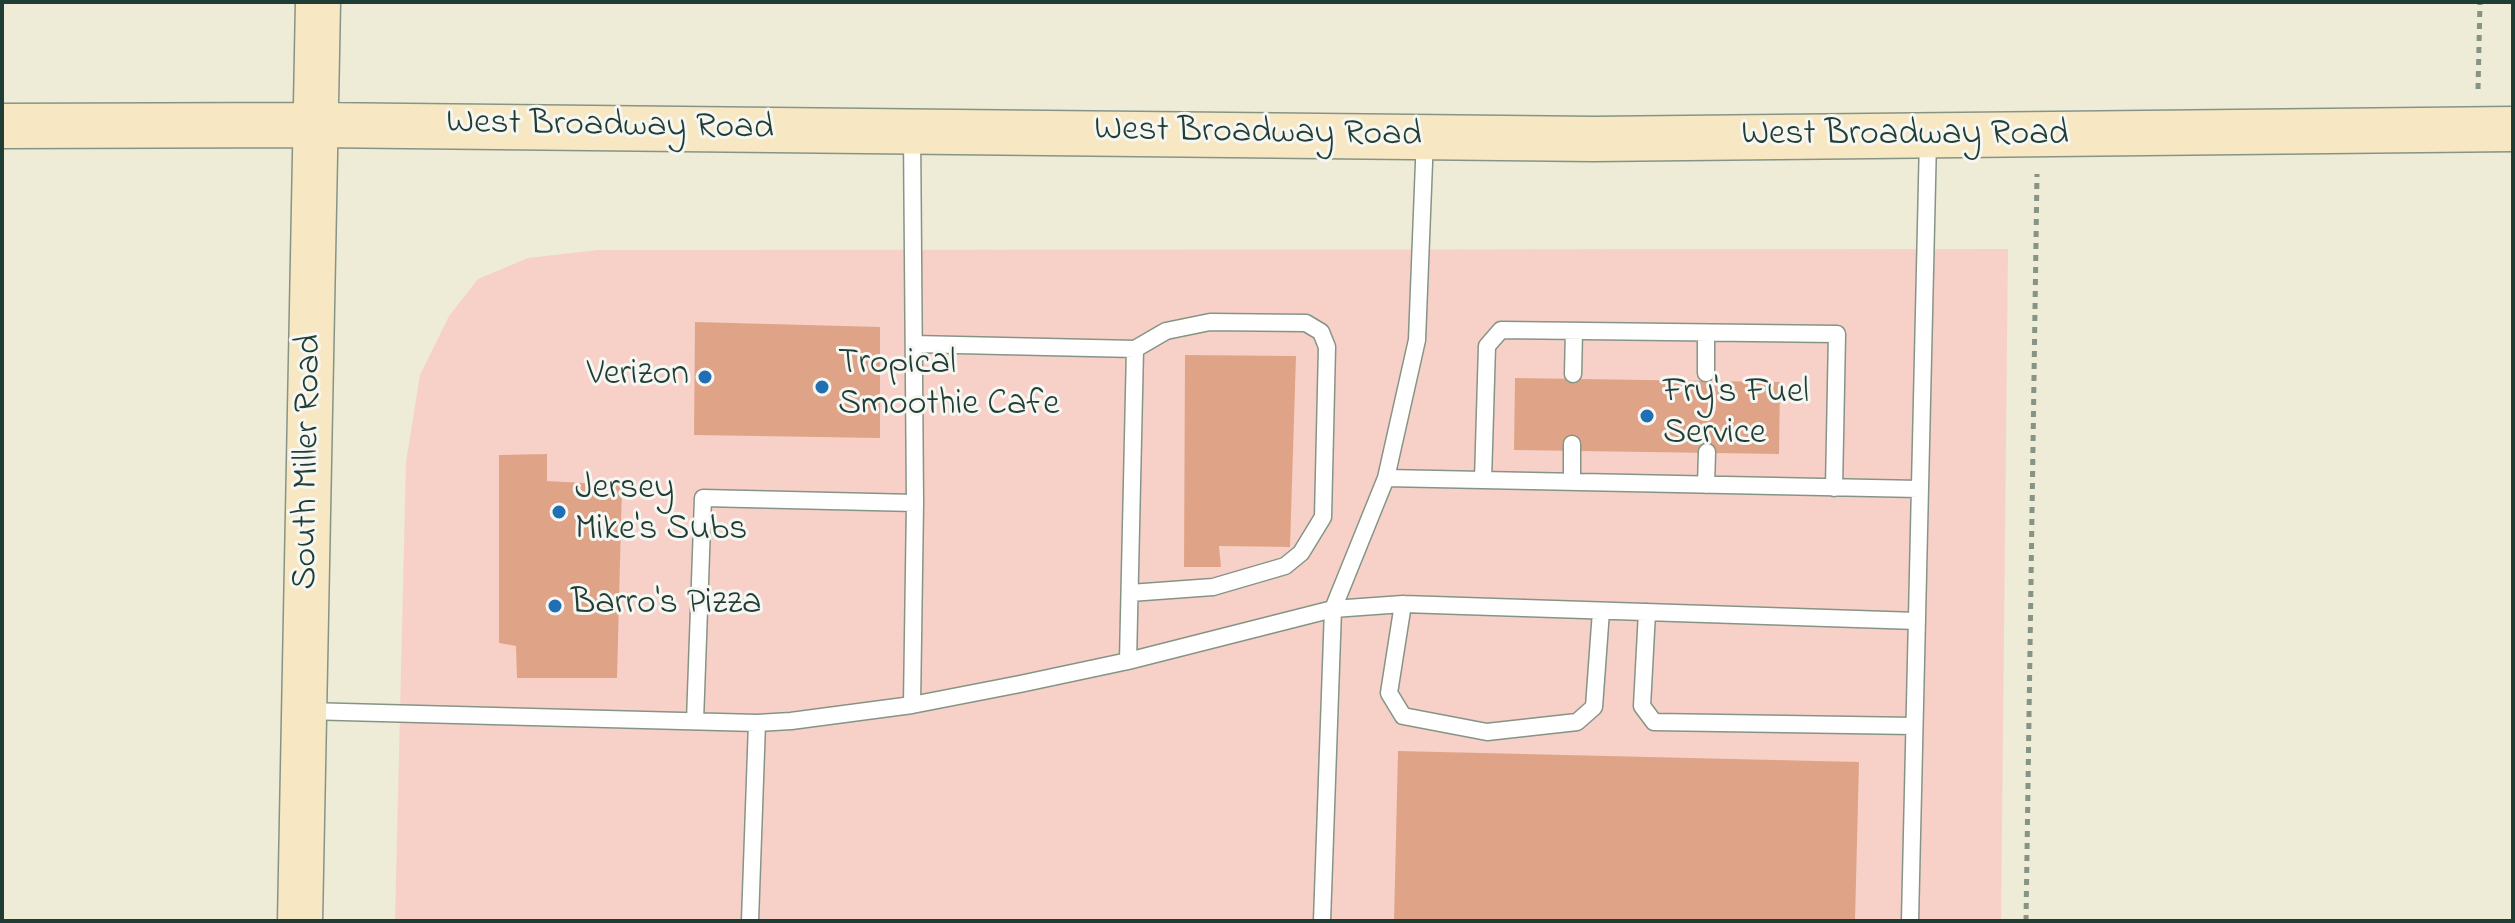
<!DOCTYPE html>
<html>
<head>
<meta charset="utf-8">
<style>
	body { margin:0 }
	#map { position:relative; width:2515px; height:923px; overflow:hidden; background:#eeebd7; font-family:"Indie Flower",sans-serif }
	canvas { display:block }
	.frame { position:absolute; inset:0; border:4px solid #1f3d34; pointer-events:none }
</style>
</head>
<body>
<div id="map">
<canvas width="2515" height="923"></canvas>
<div class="frame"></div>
</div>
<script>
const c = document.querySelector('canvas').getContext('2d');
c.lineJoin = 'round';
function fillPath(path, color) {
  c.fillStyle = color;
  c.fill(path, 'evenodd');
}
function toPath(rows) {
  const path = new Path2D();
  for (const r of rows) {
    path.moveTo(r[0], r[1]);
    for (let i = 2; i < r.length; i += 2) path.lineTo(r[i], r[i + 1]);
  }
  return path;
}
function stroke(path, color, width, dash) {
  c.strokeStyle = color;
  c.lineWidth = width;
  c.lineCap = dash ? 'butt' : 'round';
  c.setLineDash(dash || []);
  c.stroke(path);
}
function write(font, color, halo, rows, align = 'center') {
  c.font = font + ' "Indie Flower",sans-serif';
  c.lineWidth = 6;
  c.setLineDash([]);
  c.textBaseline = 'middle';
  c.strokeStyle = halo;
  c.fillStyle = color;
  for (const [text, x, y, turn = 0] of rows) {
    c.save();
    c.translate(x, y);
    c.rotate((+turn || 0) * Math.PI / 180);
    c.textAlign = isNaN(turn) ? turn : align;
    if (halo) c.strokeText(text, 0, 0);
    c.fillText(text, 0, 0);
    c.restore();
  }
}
const built = toPath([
	[2008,249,2001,921,395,921,406,462,420,375,449,316,478,279,528,258,598,250]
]);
const building = toPath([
	[695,322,880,327,880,438,694,435],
	[1185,355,1296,356,1290,547,1219,546,1221,567,1184,567],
	[1515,378,1780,382,1779,454,1514,450],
	[547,454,547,481,622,485,617,678,517,678,516,646,499,643,499,455],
	[1398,751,1859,762,1855,921,1394,921]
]);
const path = toPath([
	[2478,89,2480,2],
	[2026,921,2037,174]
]);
const lane = toPath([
	[912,132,915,503],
	[1706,333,1706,373],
	[914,344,1135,349,1128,661],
	[1573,374,1574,331],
	[1386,478,1919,489],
	[1483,480,1487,346,1501,330,1837,334,1834,488],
	[1572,482,1572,444],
	[1706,485,1707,452],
	[1130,593,1213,587,1285,566,1301,553,1323,517,1327,347,1321,332,1306,323,1210,322,1166,331,1135,349],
	[1403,604,1389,693,1403,716,1487,732,1577,722,1594,707,1601,611],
	[1647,612,1642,706,1654,722,1914,726],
	[306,711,757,723,791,721,912,705,1020,684,1128,661,1333,609,1386,478,1417,340,1425,137],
	[695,721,703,498,915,503,912,705],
	[750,921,757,723],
	[1322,921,1333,609,1403,604,1917,621],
	[1910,921,1928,139]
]);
const secondary = toPath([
	[2,126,316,125,1594,139,2513,129],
	[300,921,318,2]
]);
const markers = [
	[705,377,8,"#1f6fb2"],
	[822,387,8,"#1f6fb2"],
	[1647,416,8,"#1f6fb2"],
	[559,512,8,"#1f6fb2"],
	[555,606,8,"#1f6fb2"]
];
const streetNames = [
	["West Broadway Road",610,128,1],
	["West Broadway Road",1258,135,1],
	["West Broadway Road",1905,137],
	["South Miller Road",310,462,-89]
];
const poiNames = [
	["Tropical",838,366],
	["Smoothie Cafe",838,407],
	["Verizon",689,377,"right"],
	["Fry's Fuel",1663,395],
	["Service",1663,436],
	["Jersey",575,491],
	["Mike's Subs",575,532],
	["Barro's Pizza",571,606]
];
fillPath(built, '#f7d1c7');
fillPath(building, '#dfa488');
stroke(lane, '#869486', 19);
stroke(secondary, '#869486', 47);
stroke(path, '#869486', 5, [6, 6]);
stroke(lane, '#fff', 16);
stroke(secondary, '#f7e8c3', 44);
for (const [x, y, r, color] of markers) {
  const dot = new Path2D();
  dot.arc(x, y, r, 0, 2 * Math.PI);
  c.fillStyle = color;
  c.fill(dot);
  stroke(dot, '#f6f6f2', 3);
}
write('36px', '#1f3d34', '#f6f6f2', streetNames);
write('36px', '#1f3d34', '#f6f6f2', poiNames, 'left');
</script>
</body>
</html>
